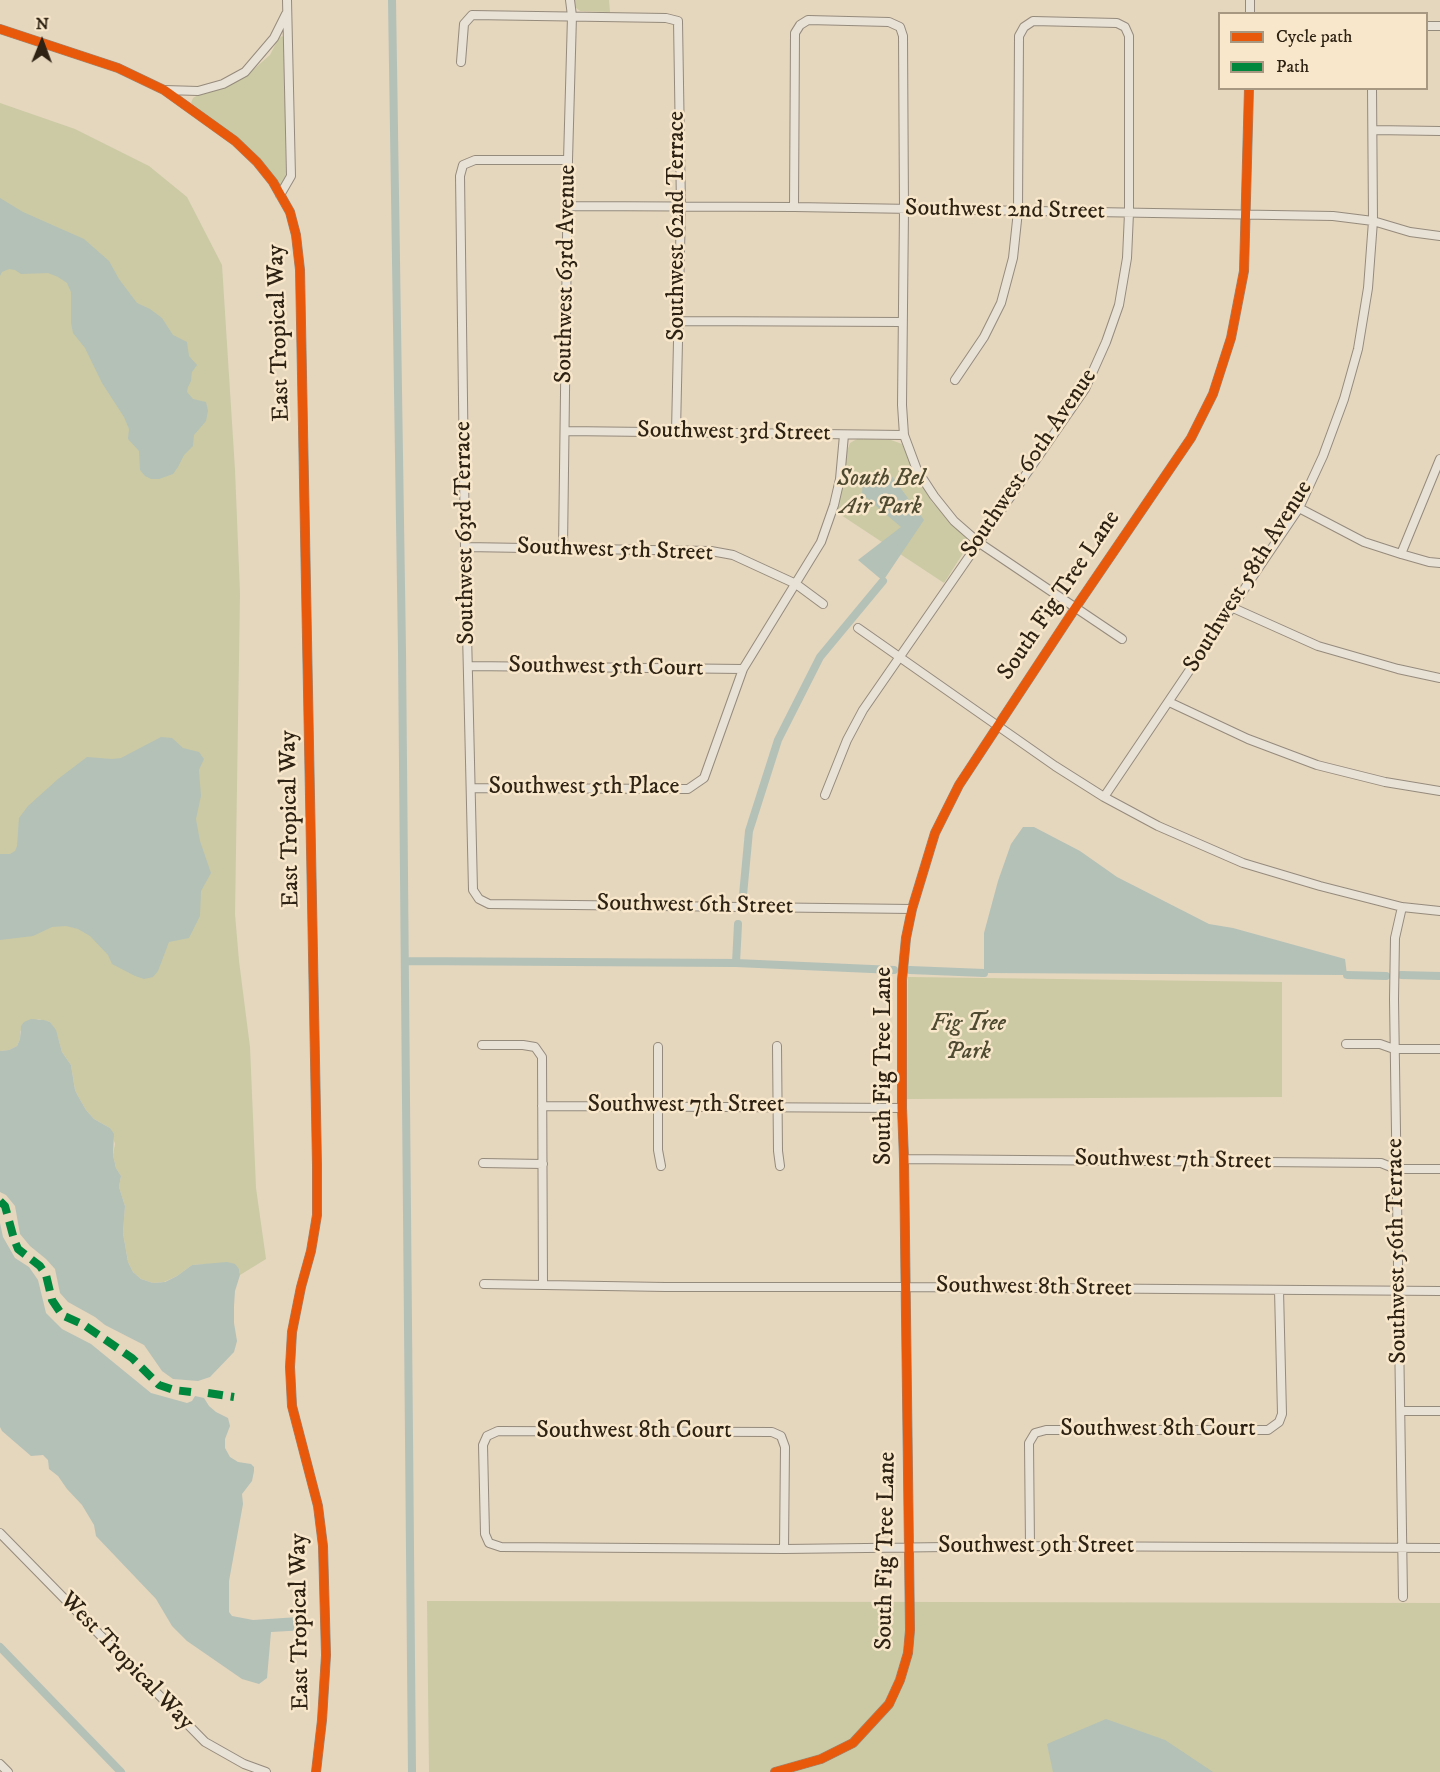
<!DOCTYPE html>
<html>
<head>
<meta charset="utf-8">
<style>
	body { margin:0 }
	#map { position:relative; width:1440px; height:1772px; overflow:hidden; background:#e5d6be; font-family:"IM FELL DW Pica",serif }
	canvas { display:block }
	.legend { position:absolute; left:1218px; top:12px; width:210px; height:78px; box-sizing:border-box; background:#f8e7ca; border:2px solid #a79881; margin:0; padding:8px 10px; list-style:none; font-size:18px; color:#2d2213 }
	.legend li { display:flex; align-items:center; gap:12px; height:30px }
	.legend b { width:30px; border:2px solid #a79881 }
	.north { position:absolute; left:12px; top:12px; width:60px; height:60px; -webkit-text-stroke:4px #f8e7ca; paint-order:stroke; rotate:1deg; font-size:16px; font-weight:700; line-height:24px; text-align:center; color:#2d2213 }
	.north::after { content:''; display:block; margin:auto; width:21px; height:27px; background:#2d2213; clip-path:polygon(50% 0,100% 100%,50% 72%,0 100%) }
</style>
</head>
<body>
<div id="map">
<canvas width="1440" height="1772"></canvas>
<ul class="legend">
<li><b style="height:8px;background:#e8590c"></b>Cycle path</li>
<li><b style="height:8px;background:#00873e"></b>Path</li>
</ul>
<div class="north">N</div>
</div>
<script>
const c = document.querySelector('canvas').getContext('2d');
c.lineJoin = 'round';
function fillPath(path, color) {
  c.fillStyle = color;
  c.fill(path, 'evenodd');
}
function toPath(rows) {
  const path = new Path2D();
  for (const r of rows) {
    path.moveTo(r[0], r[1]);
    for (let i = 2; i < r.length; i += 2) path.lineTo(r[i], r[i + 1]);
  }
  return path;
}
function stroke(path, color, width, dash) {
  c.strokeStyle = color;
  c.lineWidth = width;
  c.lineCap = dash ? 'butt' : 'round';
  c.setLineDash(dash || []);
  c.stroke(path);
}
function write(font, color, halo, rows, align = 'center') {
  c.font = font + ' "IM FELL DW Pica",serif';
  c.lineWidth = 5;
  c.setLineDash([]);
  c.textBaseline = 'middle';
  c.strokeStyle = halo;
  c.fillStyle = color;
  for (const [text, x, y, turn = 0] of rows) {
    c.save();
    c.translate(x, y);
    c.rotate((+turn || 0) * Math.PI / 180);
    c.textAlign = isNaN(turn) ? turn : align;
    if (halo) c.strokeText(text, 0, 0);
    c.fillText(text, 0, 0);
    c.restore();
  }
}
const green = toPath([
	[572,0,609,0,610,12,580,11,575,7],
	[282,36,284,38,286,173,285,181,281,188,264,164,247,146,191,103,193,98,198,95,225,87,247,75,270,55,278,39],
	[0,103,75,129,149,166,187,197,222,265,235,470,240,593,235,914,239,961,250,1047,256,1188,266,1259,240,1275,239,1269,205,1264,192,1265,177,1276,164,1282,153,1283,141,1279,133,1272,128,1262,123,1233,125,1206,119,1187,121,1176,116,1168,113,1155,115,1144,110,1128,94,1119,86,1110,78,1096,75,1090,71,1065,62,1052,58,1038,50,1022,38,1019,20,1031,20,1039,17,1046,9,1050,0,1051],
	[857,439,891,440,902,444,916,476,932,502,967,539,967,547,944,583,838,513,836,510,846,454,850,443],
	[908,977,1282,982,1282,1097,907,1099],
	[427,1601,1440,1603,1440,1772,429,1772]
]);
const water = toPath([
	[0,198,23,212,84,239,109,261,119,279,137,303,150,309,162,318,173,335,187,342,189,356,197,365,192,372,191,381,188,387,187,392,193,399,206,402,208,411,206,421,194,435,193,446,184,455,178,467,173,474,159,479,151,479,145,476,140,470,139,451,128,439,129,429,124,417,102,383,85,348,73,333,71,323,71,292,67,283,58,277,48,273,21,274,15,270,9,269,2,272,0,276],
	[888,471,924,520,883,581,858,560,901,527,862,494,863,481],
	[161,737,172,738,183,748,199,752,204,759,199,770,201,796,196,819,200,841,211,873,201,891,200,916,189,938,169,942,158,971,153,977,144,979,135,976,112,964,108,955,90,936,78,929,66,926,52,927,33,936,0,940,0,854,10,854,15,851,17,846,19,818,28,806,58,779,87,757,112,759,121,758],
	[1023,827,1034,827,1080,851,1117,877,1209,924,1233,928,1345,959,1347,975,984,973,984,933,998,881,1011,844],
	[31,1019,44,1020,50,1022,56,1030,62,1052,71,1065,75,1090,78,1096,86,1110,94,1119,110,1128,114,1134,113,1155,116,1168,121,1176,119,1187,125,1206,123,1233,128,1262,133,1272,141,1279,153,1283,165,1282,177,1276,192,1265,227,1262,235,1264,239,1269,240,1275,235,1291,234,1306,234,1323,237,1341,234,1352,210,1377,198,1381,173,1379,162,1371,144,1345,105,1325,95,1317,68,1302,60,1293,55,1269,46,1259,30,1246,20,1234,15,1206,6,1195,0,1192,0,1051,9,1050,17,1046,20,1039,21,1026,24,1022],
	[0,1223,3,1237,15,1258,29,1267,38,1280,46,1313,62,1329,91,1344,151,1393,187,1403,192,1401,195,1396,204,1398,209,1406,216,1412,228,1418,230,1426,225,1439,225,1448,230,1457,238,1462,251,1464,254,1467,254,1471,252,1481,242,1494,243,1504,229,1581,229,1612,232,1616,253,1620,299,1617,306,1620,306,1630,271,1632,267,1678,259,1684,242,1679,187,1641,172,1626,156,1599,96,1536,94,1525,82,1505,67,1489,58,1476,49,1469,48,1460,43,1455,31,1456,2,1431,0,1427],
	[1106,1719,1165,1740,1213,1772,1053,1772,1047,1744]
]);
const canal = toPath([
	[392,0,402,651,412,1772],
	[743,895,749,831,778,740,820,657,883,581],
	[405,961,736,963,894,970],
	[736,963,738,924],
	[910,970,984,973],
	[1347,975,1386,976],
	[1401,975,1440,976],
	[0,1647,121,1772]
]);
const street = toPath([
	[1250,14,1250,0],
	[1426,26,1440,26],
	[0,29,118,68,164,90,235,141,257,162,273,182,290,212,296,235,300,270,317,1165,317,1215,311,1251,301,1287,292,1332,290,1367,292,1406,318,1506,323,1546,326,1655,322,1720,316,1772],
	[461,62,464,24,472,15,666,18,678,21,681,207,676,431],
	[165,90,198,91,223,84,245,72,274,38,286,14],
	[1373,130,1440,131],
	[568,160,475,160,463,165,460,176,465,547,473,890,479,899,489,904,912,909],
	[280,195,291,176,287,0],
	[568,206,794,207,1333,216,1373,221,1410,232,1440,236],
	[794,207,795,33,800,25,808,20,889,22,900,27,903,36,904,210,902,405,904,435,917,470,934,496,954,521,978,542,1122,639],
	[678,321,902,322],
	[565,431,904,435],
	[1299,508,1364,542,1401,554,1429,562,1440,563],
	[465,547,711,551,733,555,796,584,823,604],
	[563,548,568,160,572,16,570,0],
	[1401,554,1440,459],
	[1231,607,1318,646,1398,669,1440,678],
	[858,628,1055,766,1104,797,1158,826,1243,863,1320,886,1402,907,1440,911],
	[468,666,743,669],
	[1169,702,1248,739,1317,765,1385,782,1440,791],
	[471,788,688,789,704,778,743,669,821,542,834,505,840,479,844,435],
	[825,795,847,740,863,710,1085,389,1106,342,1119,305,1127,258,1129,213,1129,36,1125,27,1117,23,1033,21,1024,27,1019,36,1018,211,1013,258,1001,303,984,337,955,380],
	[1104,797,1299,508,1323,456,1344,399,1358,349,1368,288,1373,221,1372,88],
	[1402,907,1395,938,1394,999,1403,1597],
	[1346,1044,1380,1044,1394,1049,1440,1049],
	[482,1045,523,1045,535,1047,542,1057,543,1285],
	[777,1046,778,1151,780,1166],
	[658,1047,658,1150,661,1166],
	[542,1106,902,1108],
	[904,1159,1381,1163,1396,1169,1440,1169],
	[483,1163,543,1164],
	[484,1284,665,1287,906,1287,1440,1291],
	[1401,1411,1440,1411],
	[0,1533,205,1742,244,1764,266,1772],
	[1030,1546,1029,1443,1035,1433,1046,1430,1268,1430,1279,1422,1282,1414,1279,1290],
	[784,1549,785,1447,781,1436,772,1432,498,1431,487,1436,483,1445,485,1534,489,1543,501,1547,784,1549,1030,1546,1440,1548],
	[0,1764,8,1772],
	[775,1772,821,1759,853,1743,889,1704,900,1680,908,1653,910,1630,904,1159,902,1108,902,980,906,938,912,909,935,833,959,785,1076,607,1191,438,1213,394,1231,338,1244,271,1249,88]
]);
const quiet = toPath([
	[0,1201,5,1206,14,1239,18,1249,40,1266,46,1275,52,1300,62,1315,84,1325,132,1358,159,1385,174,1390,191,1392],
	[208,1393,234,1397]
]);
const cycleway = toPath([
	[0,29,118,68,164,90,235,141,257,162,273,182,290,212,296,235,300,270,317,1165,317,1215,311,1251,301,1287,292,1332,290,1367,292,1406,318,1506,323,1546,326,1655,322,1720,316,1772],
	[775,1772,821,1759,853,1743,889,1704,900,1680,908,1653,910,1630,904,1159,902,1108,902,980,906,938,912,909,935,833,959,785,1076,607,1191,438,1213,394,1231,338,1244,271,1249,88]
]);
const streetNames = [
	["Southwest 2nd Street",1005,211,1],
	["Southwest 62nd Terrace",678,226,-90],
	["Southwest 63rd Avenue",567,274,-89],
	["East Tropical Way",280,333,-92],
	["Southwest 3rd Street",734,433,1],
	["Southwest 60th Avenue",1030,464,-56],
	["Southwest 63rd Terrace",466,533,-91],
	["Southwest 5th Street",615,551,2],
	["Southwest 58th Avenue",1249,577,-58],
	["South Fig Tree Lane",1060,596,-56],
	["Southwest 5th Court",606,668,1],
	["Southwest 5th Place",584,788],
	["East Tropical Way",291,819,-91],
	["Southwest 6th Street",695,906,1],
	["South Fig Tree Lane",885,1066,-90],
	["Southwest 7th Street",686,1106],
	["Southwest 7th Street",1173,1161,1],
	["Southwest 56th Terrace",1398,1251,-91],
	["Southwest 8th Street",1034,1288,1],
	["Southwest 8th Court",1158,1430],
	["Southwest 8th Court",634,1432],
	["Southwest 9th Street",1036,1547],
	["South Fig Tree Lane",887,1551,-89],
	["East Tropical Way",301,1622,-91],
	["West Tropical Way",126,1662,46]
];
const parkNames = [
	["South Bel",881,480],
	["Air Park",881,508],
	["Fig Tree",968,1025],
	["Park",968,1053]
];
fillPath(green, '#cbcaa4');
fillPath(water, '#b4c1b7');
stroke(canal, '#b4c1b7', 8);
stroke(street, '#958b7c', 10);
stroke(street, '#e8e1d5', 8);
stroke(quiet, '#00873e', 8, [15, 8]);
stroke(cycleway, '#e8590c', 9);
write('24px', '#2d2213', '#f8e7ca', streetNames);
write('italic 24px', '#4f4a32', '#f8e7ca', parkNames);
</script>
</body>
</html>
